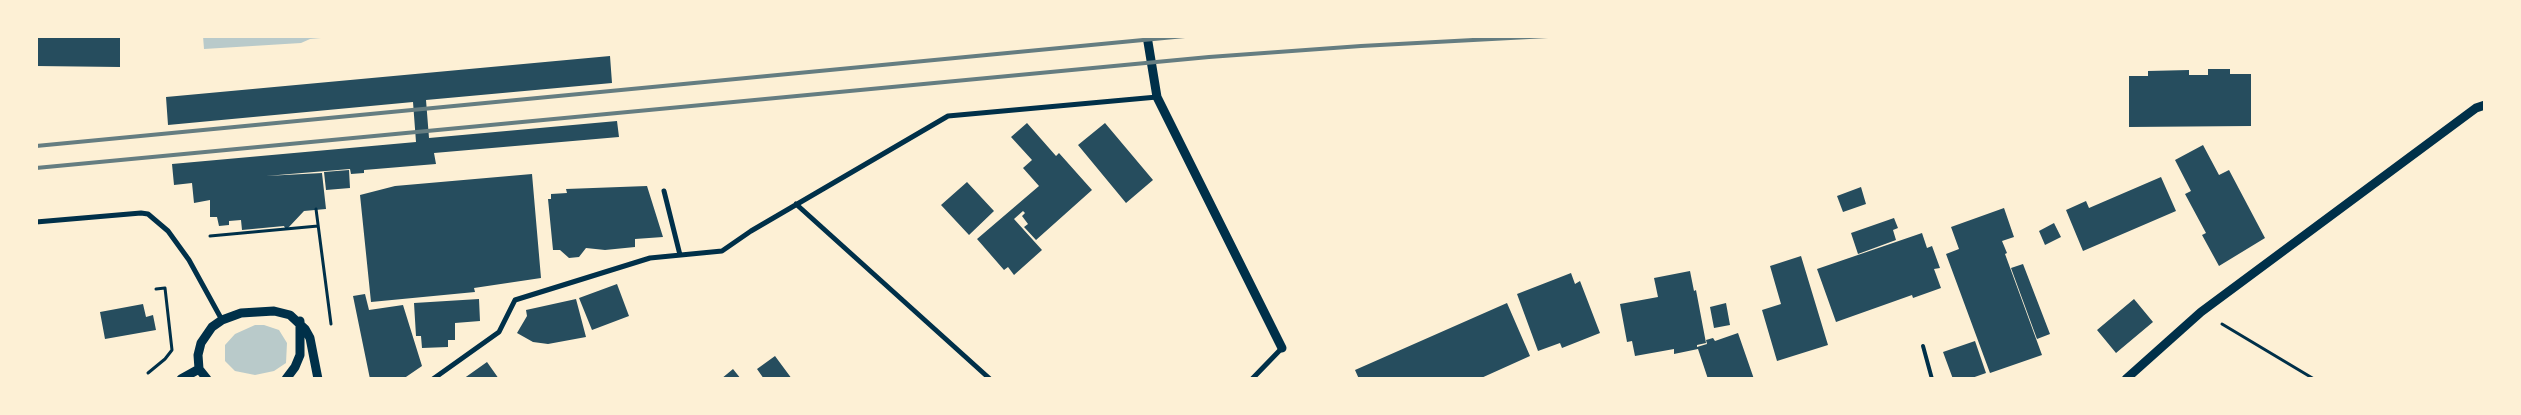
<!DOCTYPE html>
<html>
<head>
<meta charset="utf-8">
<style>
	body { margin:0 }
	#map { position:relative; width:2521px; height:415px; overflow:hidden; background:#fdf0d5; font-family:"Asap Condensed",sans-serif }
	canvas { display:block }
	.frame { position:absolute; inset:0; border:38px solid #fdf0d5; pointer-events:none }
</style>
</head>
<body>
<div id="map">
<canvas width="2521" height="415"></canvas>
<div class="frame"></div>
</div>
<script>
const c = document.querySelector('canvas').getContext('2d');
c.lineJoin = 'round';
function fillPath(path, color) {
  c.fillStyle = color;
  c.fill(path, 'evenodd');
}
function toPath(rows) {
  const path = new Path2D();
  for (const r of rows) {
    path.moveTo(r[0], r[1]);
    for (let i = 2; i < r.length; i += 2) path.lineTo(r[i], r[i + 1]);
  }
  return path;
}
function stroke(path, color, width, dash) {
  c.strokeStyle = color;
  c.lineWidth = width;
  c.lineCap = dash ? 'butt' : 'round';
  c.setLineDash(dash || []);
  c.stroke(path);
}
const green = toPath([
	[203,36,343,36,310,39,301,43,204,49],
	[255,325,264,325,279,330,287,343,286,363,274,371,255,375,235,371,225,361,225,345,235,334]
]);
const building = toPath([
	[36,36,120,36,120,67,36,66],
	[610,56,612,83,426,100,429,138,617,121,619,137,434,153,436,164,364,170,364,173,351,174,350,169,266,176,322,173,326,209,304,211,288,228,285,228,284,226,242,230,241,220,229,221,229,225,219,226,217,217,210,217,210,200,194,203,192,183,174,185,172,164,416,142,413,102,168,125,166,97],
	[2208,69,2230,69,2230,74,2251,74,2251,126,2129,127,2129,76,2148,76,2148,71,2189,70,2189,75,2208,75],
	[1027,123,1056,156,1059,153,1092,190,1036,240,1024,227,1028,224,1022,216,1025,213,1023,211,1014,219,1042,250,1014,275,1008,267,1004,270,977,239,1039,186,1023,168,1032,160,1011,137],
	[1105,123,1153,180,1126,203,1078,145],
	[2203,145,2219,175,2229,170,2265,238,2219,266,2202,235,2206,233,2185,194,2191,191,2175,160],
	[349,170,350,188,326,190,324,172],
	[532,174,541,278,474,288,475,292,371,302,360,195,395,186],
	[2161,177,2176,211,2083,251,2066,210,2086,201,2089,208],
	[967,182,994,211,969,235,941,205],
	[647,186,663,237,635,239,635,247,605,250,586,248,579,257,569,258,560,250,553,250,548,199,551,199,551,194,567,193,566,189],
	[1861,187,1866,204,1843,212,1837,196],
	[2004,208,2014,237,2002,241,2007,253,2005,254,2042,355,1990,373,1946,254,1959,249,1951,227],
	[1894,218,1898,228,1893,230,1896,240,1858,254,1851,233],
	[2054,223,2061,237,2045,245,2039,231],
	[1922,233,1927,248,1932,246,1940,268,1934,269,1941,288,1913,298,1912,295,1836,322,1817,269],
	[1801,256,1828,345,1777,361,1762,310,1781,304,1770,266],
	[2023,264,2050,334,2037,339,2011,268],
	[1690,271,1694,291,1696,290,1706,343,1697,345,1697,347,1707,344,1706,340,1713,338,1715,341,1738,333,1754,379,1708,379,1698,349,1674,354,1674,349,1635,356,1632,341,1627,342,1620,304,1658,297,1654,278],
	[1571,273,1575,284,1580,281,1600,333,1562,348,1560,343,1538,351,1517,294],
	[617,284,629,316,592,330,579,298],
	[365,294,369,310,403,305,422,366,403,379,370,379,353,296],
	[479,299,480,321,455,323,455,340,448,340,448,347,422,348,421,336,416,336,414,303],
	[576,299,586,337,548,344,533,342,517,333,527,316,526,310],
	[2134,299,2153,322,2116,353,2097,330],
	[1507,303,1530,356,1479,379,1359,379,1355,370],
	[1726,303,1730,325,1714,328,1710,307],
	[143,304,146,317,153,315,156,330,105,339,100,312],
	[1975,341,1986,373,1969,379,1953,379,1943,352],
	[775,356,792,379,764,379,757,369],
	[487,362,499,379,463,379],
	[733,369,741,379,721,379]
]);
const path = toPath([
	[316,209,331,324],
	[210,236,318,226],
	[2222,324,2314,379],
	[148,373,165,359,172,350,165,288,156,289]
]);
const service = toPath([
	[1923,346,1932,379]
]);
const minor = toPath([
	[664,191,680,255],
	[796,204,990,379],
	[36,222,141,213,148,214,168,231,189,260,222,320],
	[433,379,499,332,515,300,650,258,722,251,751,231,948,116,1157,97],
	[1252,379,1282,348]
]);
const tertiary = toPath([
	[1147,36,1157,97,1282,348],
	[181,379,199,369],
	[207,379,199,369,198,355,201,343,212,327,222,320,241,313,274,311,290,315,305,329,310,338,318,379],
	[286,379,295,367,300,355,300,321],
	[2126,379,2201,312,2476,108,2485,105]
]);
const rail = toPath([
	[36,146,1185,36],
	[36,168,1209,57,1361,46,1548,36]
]);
fillPath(green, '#b9caca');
fillPath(building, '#264d5e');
stroke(path, '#003049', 3);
stroke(service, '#003049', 4);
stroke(minor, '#003049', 5);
stroke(tertiary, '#003049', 9);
stroke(rail, '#657d81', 4);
</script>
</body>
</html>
